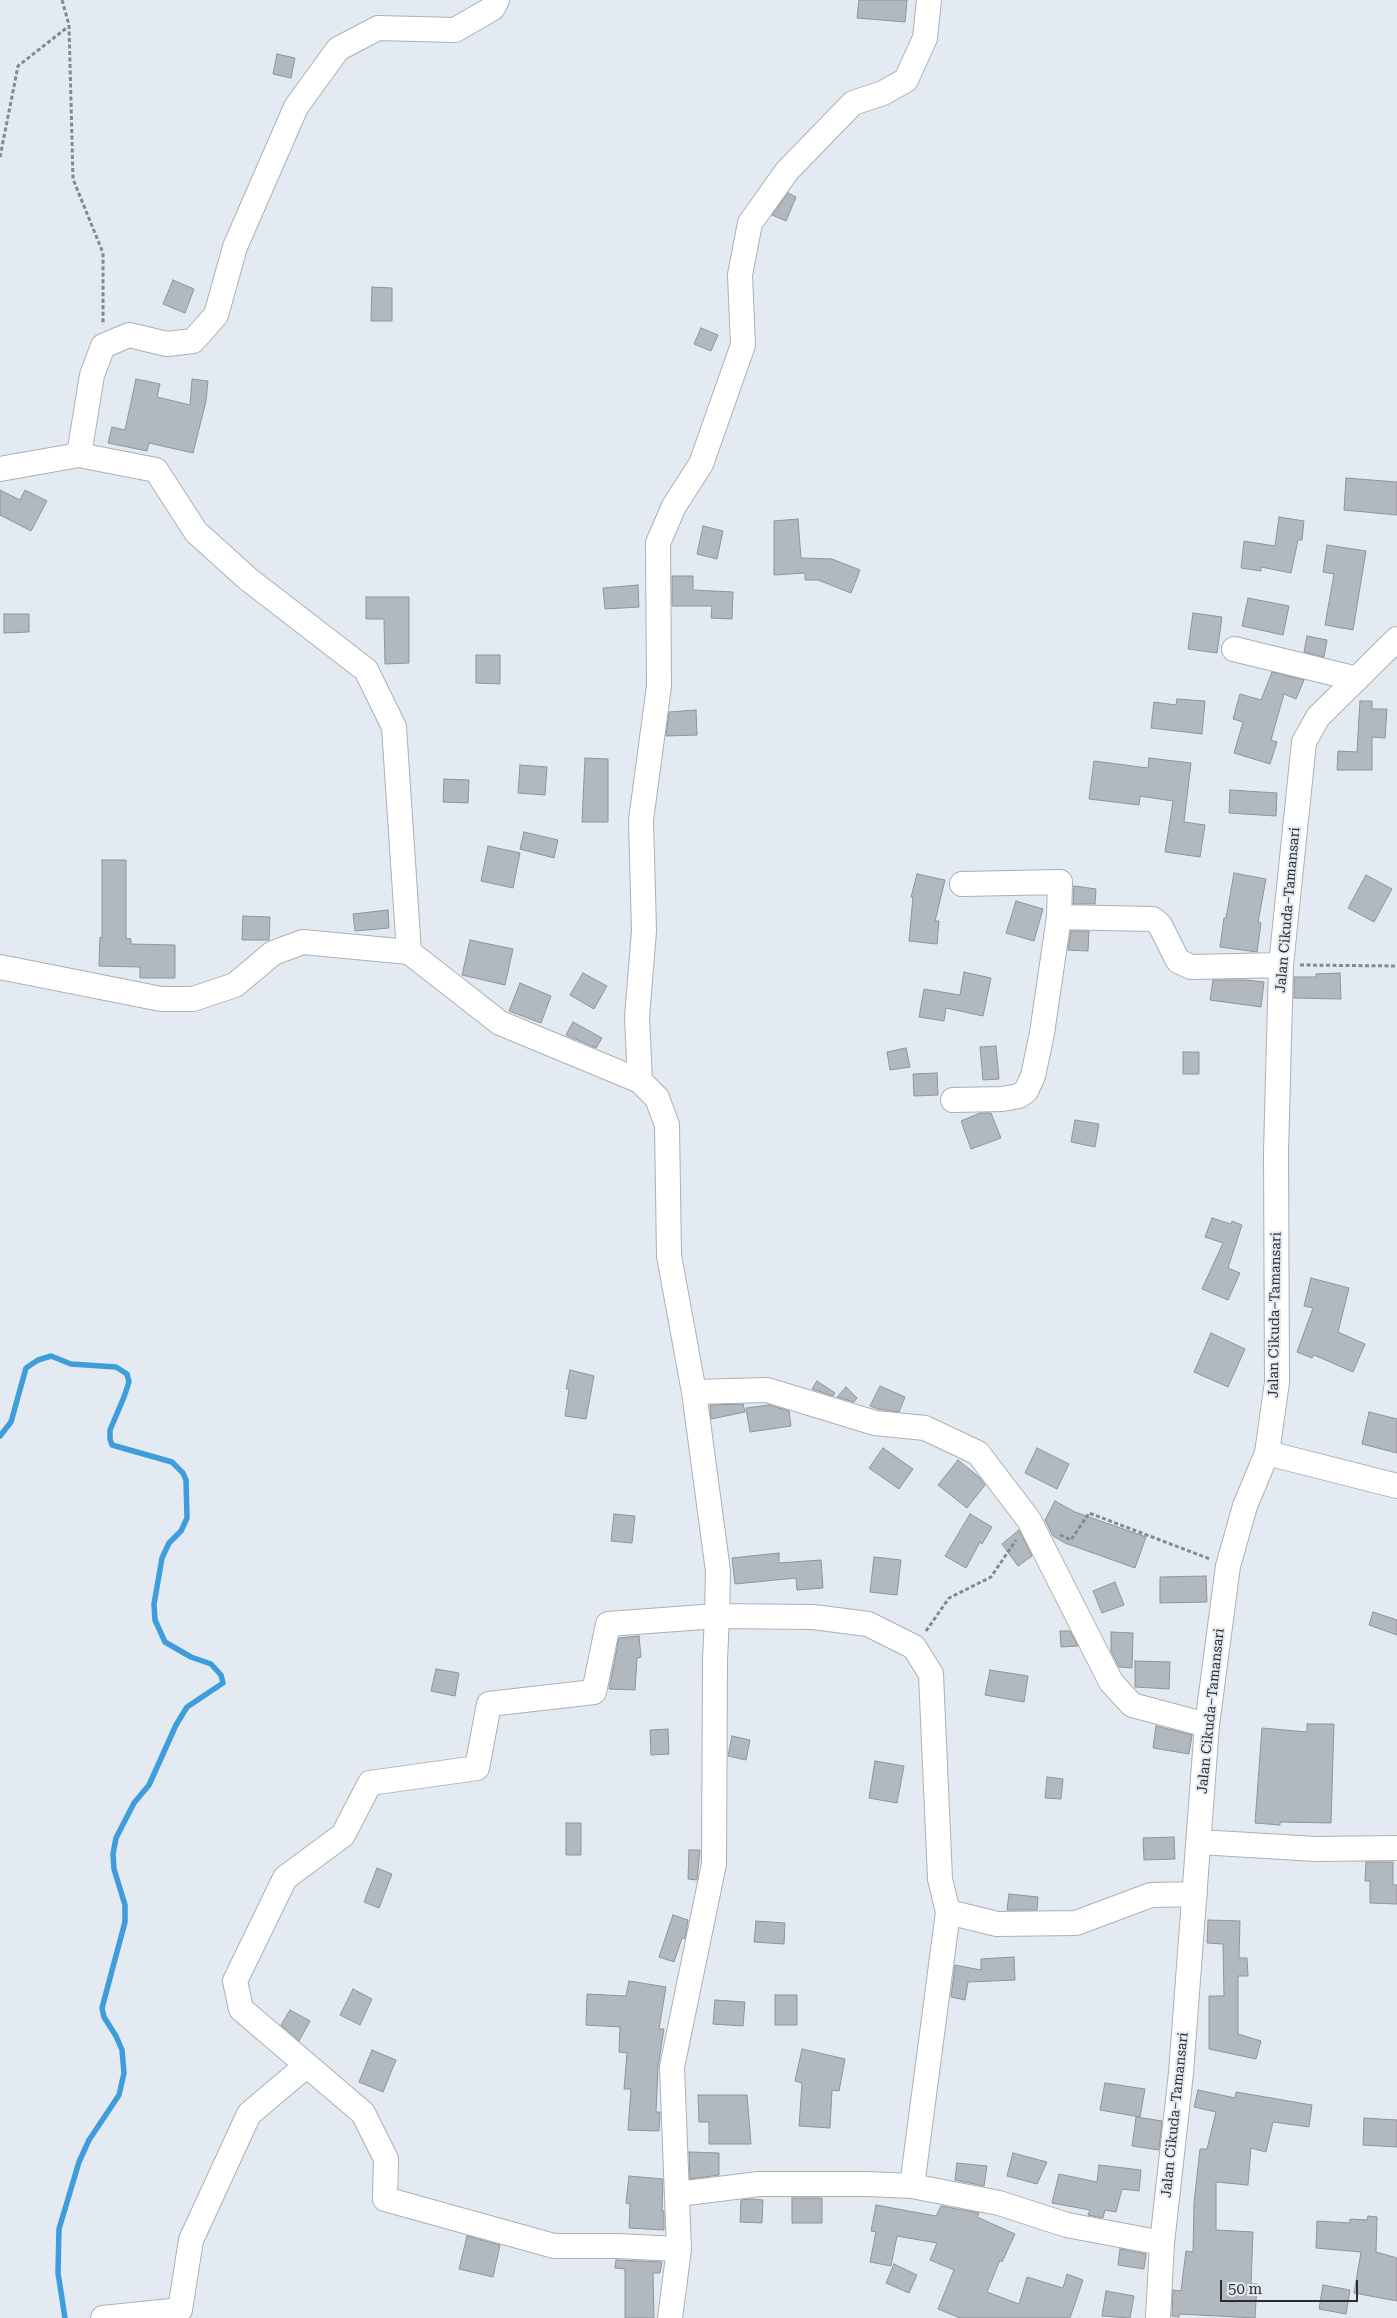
<!DOCTYPE html>
<html>
<head>
<meta charset="utf-8">
<style>
	body { margin:0 }
	#map { position:relative; width:1397px; height:2318px; overflow:hidden; background:#e3eaf1; font-family:"Roboto Serif",serif }
	canvas { display:block }
	.scale { position:absolute; left:1220px; top:2280px; width:138px; height:22px; box-sizing:border-box; border:2px solid #2b2e31; border-top:0; padding-left:6px; font-size:15px; line-height:18px; white-space:nowrap; color:#2b2e31; -webkit-text-stroke:4px #e3eaf1; paint-order:stroke }
</style>
</head>
<body>
<div id="map">
<canvas width="1397" height="2318"></canvas>
<div class="scale">50 m</div>
</div>
<script>
const c = document.querySelector('canvas').getContext('2d');
c.lineJoin = 'round';
function toPath(rows) {
  const path = new Path2D();
  for (const r of rows) {
    path.moveTo(r[0], r[1]);
    for (let i = 2; i < r.length; i += 2) path.lineTo(r[i], r[i + 1]);
  }
  return path;
}
function stroke(path, color, width, dash) {
  c.strokeStyle = color;
  c.lineWidth = width;
  c.lineCap = dash ? 'butt' : 'round';
  c.setLineDash(dash || []);
  c.stroke(path);
}
function fillPath(path, color) {
  c.fillStyle = color;
  c.fill(path, 'evenodd');
}
function write(font, color, halo, rows, align = 'center') {
  c.font = font + ' "Roboto Serif",serif';
  c.lineWidth = 4;
  c.setLineDash([]);
  c.textBaseline = 'middle';
  c.strokeStyle = halo;
  c.fillStyle = color;
  for (const [text, x, y, turn = 0] of rows) {
    c.save();
    c.translate(x, y);
    c.rotate((+turn || 0) * Math.PI / 180);
    c.textAlign = isNaN(turn) ? turn : align;
    if (halo) c.strokeText(text, 0, 0);
    c.fillText(text, 0, 0);
    c.restore();
  }
}
const stream = toPath([
	[0,1436,11,1422,26,1368,38,1360,51,1356,71,1364,116,1367,127,1374,129,1382,124,1397,110,1430,110,1439,112,1445,172,1462,183,1473,186,1480,187,1518,181,1531,169,1543,162,1558,154,1604,155,1620,165,1642,191,1657,211,1664,221,1675,223,1683,187,1707,176,1725,149,1785,134,1803,116,1838,113,1854,114,1869,125,1905,125,1922,102,2008,104,2017,116,2036,122,2050,124,2073,119,2095,89,2140,79,2162,59,2229,58,2273,65,2318]
]);
const building = toPath([
	[859,0,907,0,905,22,857,18,859,0],
	[277,54,295,58,291,78,273,74,277,54],
	[788,193,796,197,786,221,772,215,788,193],
	[173,280,194,289,185,313,163,304,173,280],
	[372,287,392,288,392,321,371,321,372,287],
	[701,328,718,335,711,351,694,344,701,328],
	[136,379,160,384,157,397,190,405,192,379,208,381,206,401,193,453,149,443,147,451,108,443,112,427,125,430,136,379],
	[1346,478,1397,482,1397,515,1344,510,1346,478],
	[0,490,20,500,25,490,47,501,31,531,0,515,0,490],
	[1279,517,1304,521,1302,540,1298,540,1291,573,1261,567,1261,571,1241,568,1244,541,1275,546,1279,517],
	[798,519,801,558,832,559,860,570,851,593,818,580,805,580,805,573,774,575,774,521,798,519],
	[703,526,723,531,717,559,697,554,703,526],
	[1327,545,1366,551,1353,630,1325,625,1334,574,1323,572,1327,545],
	[672,576,693,576,693,590,733,592,732,619,711,618,712,606,672,606,672,576],
	[638,585,639,607,605,609,603,588,638,585],
	[366,597,409,597,409,663,385,664,384,619,366,619,366,597],
	[1248,598,1289,606,1283,635,1242,626,1248,598],
	[1193,613,1222,617,1217,653,1188,649,1193,613],
	[4,614,29,614,29,632,4,633,4,614],
	[1307,636,1327,640,1324,657,1304,652,1307,636],
	[476,655,500,655,500,684,476,683,476,655],
	[1272,672,1304,680,1296,699,1284,694,1271,740,1277,742,1270,764,1234,753,1243,722,1233,719,1240,694,1261,700,1272,672],
	[1177,699,1205,701,1202,734,1151,728,1154,702,1176,705,1177,699],
	[1360,701,1372,701,1372,709,1387,709,1385,738,1372,737,1372,770,1337,770,1338,751,1357,752,1360,701],
	[696,710,697,735,666,736,669,712,696,710],
	[585,758,608,759,608,822,582,822,585,758],
	[1149,758,1191,763,1184,822,1205,825,1200,857,1165,852,1173,801,1140,796,1139,805,1089,799,1094,761,1148,768,1149,758],
	[520,765,547,767,545,795,518,793,520,765],
	[444,779,469,780,468,803,443,802,444,779],
	[1230,790,1277,793,1276,816,1229,813,1230,790],
	[524,832,558,840,554,858,520,849,524,832],
	[488,846,520,853,513,888,481,881,488,846],
	[102,860,126,860,126,938,131,939,131,944,175,945,175,978,140,978,140,967,99,966,100,937,102,938,102,860],
	[1234,873,1266,879,1258,922,1261,923,1257,952,1220,947,1224,918,1226,918,1234,873],
	[917,874,945,880,935,921,939,921,937,944,909,941,913,897,911,897,917,874],
	[1366,875,1392,889,1374,922,1348,908,1366,875],
	[1074,886,1096,889,1095,904,1073,904,1074,886],
	[1016,901,1043,909,1034,941,1006,933,1016,901],
	[388,910,389,928,355,931,353,914,388,910],
	[243,916,270,917,269,940,242,940,243,916],
	[1071,931,1089,931,1088,951,1068,950,1071,931],
	[470,940,513,949,505,985,462,975,470,940],
	[964,972,991,978,983,1016,946,1008,944,1021,919,1017,924,989,960,995,964,972],
	[583,973,607,986,594,1009,570,995,583,973],
	[1340,973,1341,999,1294,998,1294,977,1316,977,1316,974,1340,973],
	[1213,980,1246,980,1264,982,1261,1007,1210,1000,1213,980],
	[520,983,551,996,541,1023,509,1011,520,983],
	[573,1022,602,1038,596,1048,566,1035,573,1022],
	[996,1046,999,1079,983,1080,980,1047,996,1046],
	[906,1048,910,1067,890,1070,887,1052,906,1048],
	[1183,1052,1199,1052,1199,1074,1183,1074,1183,1052],
	[937,1073,938,1095,914,1096,913,1074,937,1073],
	[980,1113,991,1113,1001,1138,971,1149,961,1121,980,1113],
	[1075,1120,1099,1124,1095,1147,1071,1142,1075,1120],
	[1212,1218,1231,1224,1232,1221,1242,1225,1228,1268,1240,1273,1228,1300,1202,1289,1223,1243,1205,1237,1212,1218],
	[1311,1278,1349,1288,1338,1332,1365,1344,1353,1372,1314,1355,1312,1358,1297,1352,1313,1308,1304,1306,1311,1278],
	[1211,1333,1245,1349,1228,1387,1194,1372,1211,1333],
	[570,1370,594,1376,586,1419,565,1416,569,1389,566,1389,570,1370],
	[817,1381,835,1393,833,1396,812,1389,817,1381],
	[880,1386,905,1397,899,1412,878,1409,870,1406,880,1386],
	[846,1387,857,1398,854,1402,837,1397,846,1387],
	[743,1404,745,1412,711,1419,710,1405,743,1404],
	[769,1405,789,1411,791,1426,750,1432,746,1408,769,1405],
	[1369,1412,1397,1419,1397,1453,1362,1444,1369,1412],
	[883,1448,913,1469,899,1489,869,1468,883,1448],
	[1037,1448,1069,1464,1057,1489,1025,1473,1037,1448],
	[958,1460,979,1477,985,1485,967,1508,938,1485,958,1460],
	[1055,1501,1075,1512,1146,1537,1135,1568,1065,1543,1053,1536,1045,1520,1055,1501],
	[614,1514,635,1516,632,1543,611,1541,614,1514],
	[970,1514,992,1527,982,1544,980,1542,966,1568,945,1556,970,1514],
	[1019,1530,1032,1556,1018,1566,1002,1544,1019,1530],
	[779,1553,779,1563,821,1560,823,1588,797,1590,796,1578,735,1584,732,1558,779,1553],
	[874,1557,901,1560,897,1595,870,1592,874,1557],
	[1206,1576,1207,1602,1160,1603,1160,1577,1206,1576],
	[1115,1582,1124,1605,1102,1613,1093,1591,1115,1582],
	[1373,1612,1397,1620,1397,1635,1369,1625,1373,1612],
	[1060,1631,1070,1631,1078,1646,1061,1647,1060,1631],
	[1111,1632,1133,1633,1132,1668,1119,1667,1111,1651,1111,1632],
	[639,1636,641,1657,637,1658,635,1690,609,1689,619,1638,639,1636],
	[1135,1661,1170,1662,1169,1689,1135,1687,1135,1661],
	[436,1669,459,1673,455,1696,431,1691,436,1669],
	[990,1670,1028,1676,1024,1702,985,1695,990,1670],
	[1307,1724,1334,1724,1331,1823,1280,1822,1280,1825,1255,1823,1262,1728,1307,1732,1307,1724],
	[1156,1726,1192,1735,1189,1754,1153,1748,1156,1726],
	[668,1729,669,1754,651,1755,650,1730,668,1729],
	[732,1736,750,1740,746,1760,728,1756,732,1736],
	[875,1761,904,1766,897,1803,869,1798,875,1761],
	[1047,1777,1063,1779,1061,1799,1045,1798,1047,1777],
	[566,1823,581,1823,581,1855,566,1855,566,1823],
	[1174,1837,1175,1859,1144,1860,1143,1838,1174,1837],
	[689,1850,700,1850,697,1880,688,1879,689,1850],
	[1366,1862,1393,1862,1393,1885,1397,1885,1397,1904,1370,1903,1370,1881,1365,1881,1366,1862],
	[377,1868,392,1874,379,1908,364,1902,377,1868],
	[1009,1894,1038,1897,1037,1910,1007,1910,1009,1894],
	[673,1915,688,1920,685,1939,682,1938,674,1962,659,1957,673,1915],
	[1208,1920,1240,1921,1239,1958,1247,1958,1248,1976,1238,1976,1238,2034,1261,2041,1256,2059,1209,2049,1209,1996,1224,1996,1223,1944,1207,1943,1208,1920],
	[756,1921,785,1923,784,1944,754,1942,756,1921],
	[1014,1957,1015,1980,968,1982,965,2000,951,1997,955,1965,981,1970,981,1959,1014,1957],
	[629,1981,666,1987,659,2029,664,2029,658,2067,656,2112,660,2112,659,2131,628,2130,631,2089,624,2089,627,2053,619,2052,620,2027,586,2025,587,1994,626,1996,629,1981],
	[353,1989,372,1999,360,2025,340,2015,353,1989],
	[775,1995,797,1995,797,2025,775,2025,775,1995],
	[715,2000,745,2002,743,2026,713,2024,715,2000],
	[290,2010,310,2021,299,2041,281,2025,290,2010],
	[802,2049,845,2059,839,2091,832,2090,830,2128,799,2126,802,2083,795,2081,802,2049],
	[372,2050,396,2060,383,2092,359,2082,372,2050],
	[1105,2083,1145,2089,1140,2117,1100,2110,1105,2083],
	[1198,2090,1235,2098,1236,2092,1312,2105,1309,2127,1273,2122,1266,2152,1251,2148,1248,2185,1216,2182,1216,2230,1253,2232,1251,2284,1257,2284,1255,2318,1179,2314,1179,2317,1172,2316,1173,2290,1181,2291,1186,2251,1193,2252,1194,2203,1200,2149,1207,2149,1216,2112,1194,2107,1198,2090],
	[698,2095,747,2095,751,2144,709,2144,709,2122,699,2122,698,2095],
	[1136,2117,1162,2121,1159,2150,1132,2146,1136,2117],
	[1364,2118,1397,2120,1397,2147,1363,2145,1364,2118],
	[689,2152,719,2153,719,2175,690,2179,689,2152],
	[1013,2153,1047,2162,1037,2184,1007,2176,1013,2153],
	[957,2163,987,2166,984,2186,955,2180,957,2163],
	[1099,2165,1141,2170,1139,2191,1122,2189,1116,2212,1105,2210,1103,2218,1088,2215,1090,2210,1052,2203,1059,2174,1097,2182,1099,2165],
	[629,2176,663,2179,662,2211,664,2211,664,2230,629,2228,630,2204,626,2203,629,2176],
	[792,2198,822,2198,822,2223,792,2223,792,2198],
	[749,2199,763,2200,762,2223,740,2222,741,2200,749,2199],
	[876,2205,936,2216,941,2206,979,2213,977,2217,1015,2234,1002,2262,1000,2260,987,2292,1019,2304,1027,2277,1063,2288,1067,2274,1083,2280,1070,2318,960,2318,938,2309,954,2270,930,2260,937,2243,897,2236,891,2266,870,2262,876,2232,871,2231,876,2205],
	[1368,2216,1377,2217,1376,2252,1397,2258,1397,2301,1354,2293,1361,2252,1316,2248,1317,2221,1350,2223,1350,2219,1367,2220,1368,2216],
	[467,2236,500,2245,493,2277,459,2269,467,2236],
	[1120,2249,1146,2254,1144,2269,1118,2265,1120,2249],
	[616,2260,662,2262,660,2273,653,2273,654,2318,625,2318,625,2269,615,2268,616,2260],
	[894,2264,917,2275,909,2293,886,2283,894,2264],
	[1323,2285,1350,2290,1346,2314,1319,2309,1323,2285],
	[1106,2291,1134,2296,1130,2318,1102,2316,1106,2291]
]);
const path = toPath([
	[62,0,69,25,73,179,103,253,103,325],
	[0,157,18,66,69,26],
	[1300,965,1397,966],
	[1060,1535,1071,1540,1089,1513,1210,1559],
	[926,1631,949,1598,991,1577,1016,1540]
]);
const minor = toPath([
	[79,455,156,470,196,532,248,579,366,670,394,727,409,952],
	[0,469,79,455,92,375,103,346,129,335,167,344,193,341,216,315,235,247,296,107,338,49,378,28,455,30,493,8,497,0],
	[1234,649,1357,679],
	[1059,917,1153,919,1160,925,1178,961,1191,967,1281,965],
	[0,967,161,999,193,999,235,985,273,953,303,942,409,952,500,1023,640,1081,657,1098,667,1125,669,1256,694,1392,718,1571,717,1616,813,1617,868,1624,914,1647,931,1674,940,1879,948,1912,997,1924,1076,1923,1151,1895,1195,1894],
	[640,1081,637,1017,644,931,641,820,659,686,658,543,674,506,701,464,743,345,740,275,750,223,787,171,853,103,883,93,906,80,925,38,929,0],
	[953,1100,1002,1099,1019,1096,1026,1091,1033,1076,1042,1033,1059,917,1060,882,962,884],
	[694,1392,767,1390,875,1423,925,1428,978,1453,1029,1520,1111,1682,1132,1705,1207,1725],
	[1267,1453,1397,1486],
	[1199,1842,1316,1849,1397,1848],
	[912,2186,999,2203,1067,2225,1162,2243],
	[678,2194,759,2184,867,2184,912,2186,948,1912],
	[103,2318,180,2310,191,2240,249,2114,307,2065],
	[670,2318,679,2249,672,2067,714,1864,715,1660,717,1616,608,1624,594,1692,489,1704,477,1768,370,1783,343,1835,285,1878,235,1981,241,2009,363,2113,386,2159,385,2199,554,2246,617,2246,679,2249],
	[1158,2318,1162,2243,1181,2073,1207,1725,1228,1566,1245,1506,1267,1453,1277,1382,1276,1152,1281,965,1304,742,1318,717,1397,639]
]);
const streetNames = [
	["Jalan Cikuda–Tamansari",1288,910,-85],
	["Jalan Cikuda–Tamansari",1275,1315,-89],
	["Jalan Cikuda–Tamansari",1211,1711,-84],
	["Jalan Cikuda–Tamansari",1175,2115,-84]
];
stroke(stream, '#409ddb', 5.5);
fillPath(building, '#b1b8be');
stroke(building, '#8e959a', 1);
stroke(minor, '#aab1b7', 26);
stroke(path, '#84898e', 3, [4, 2.5]);
stroke(minor, '#fff', 24);
write('14px', '#2b2e31', '#e3eaf1', streetNames);
</script>
</body>
</html>
